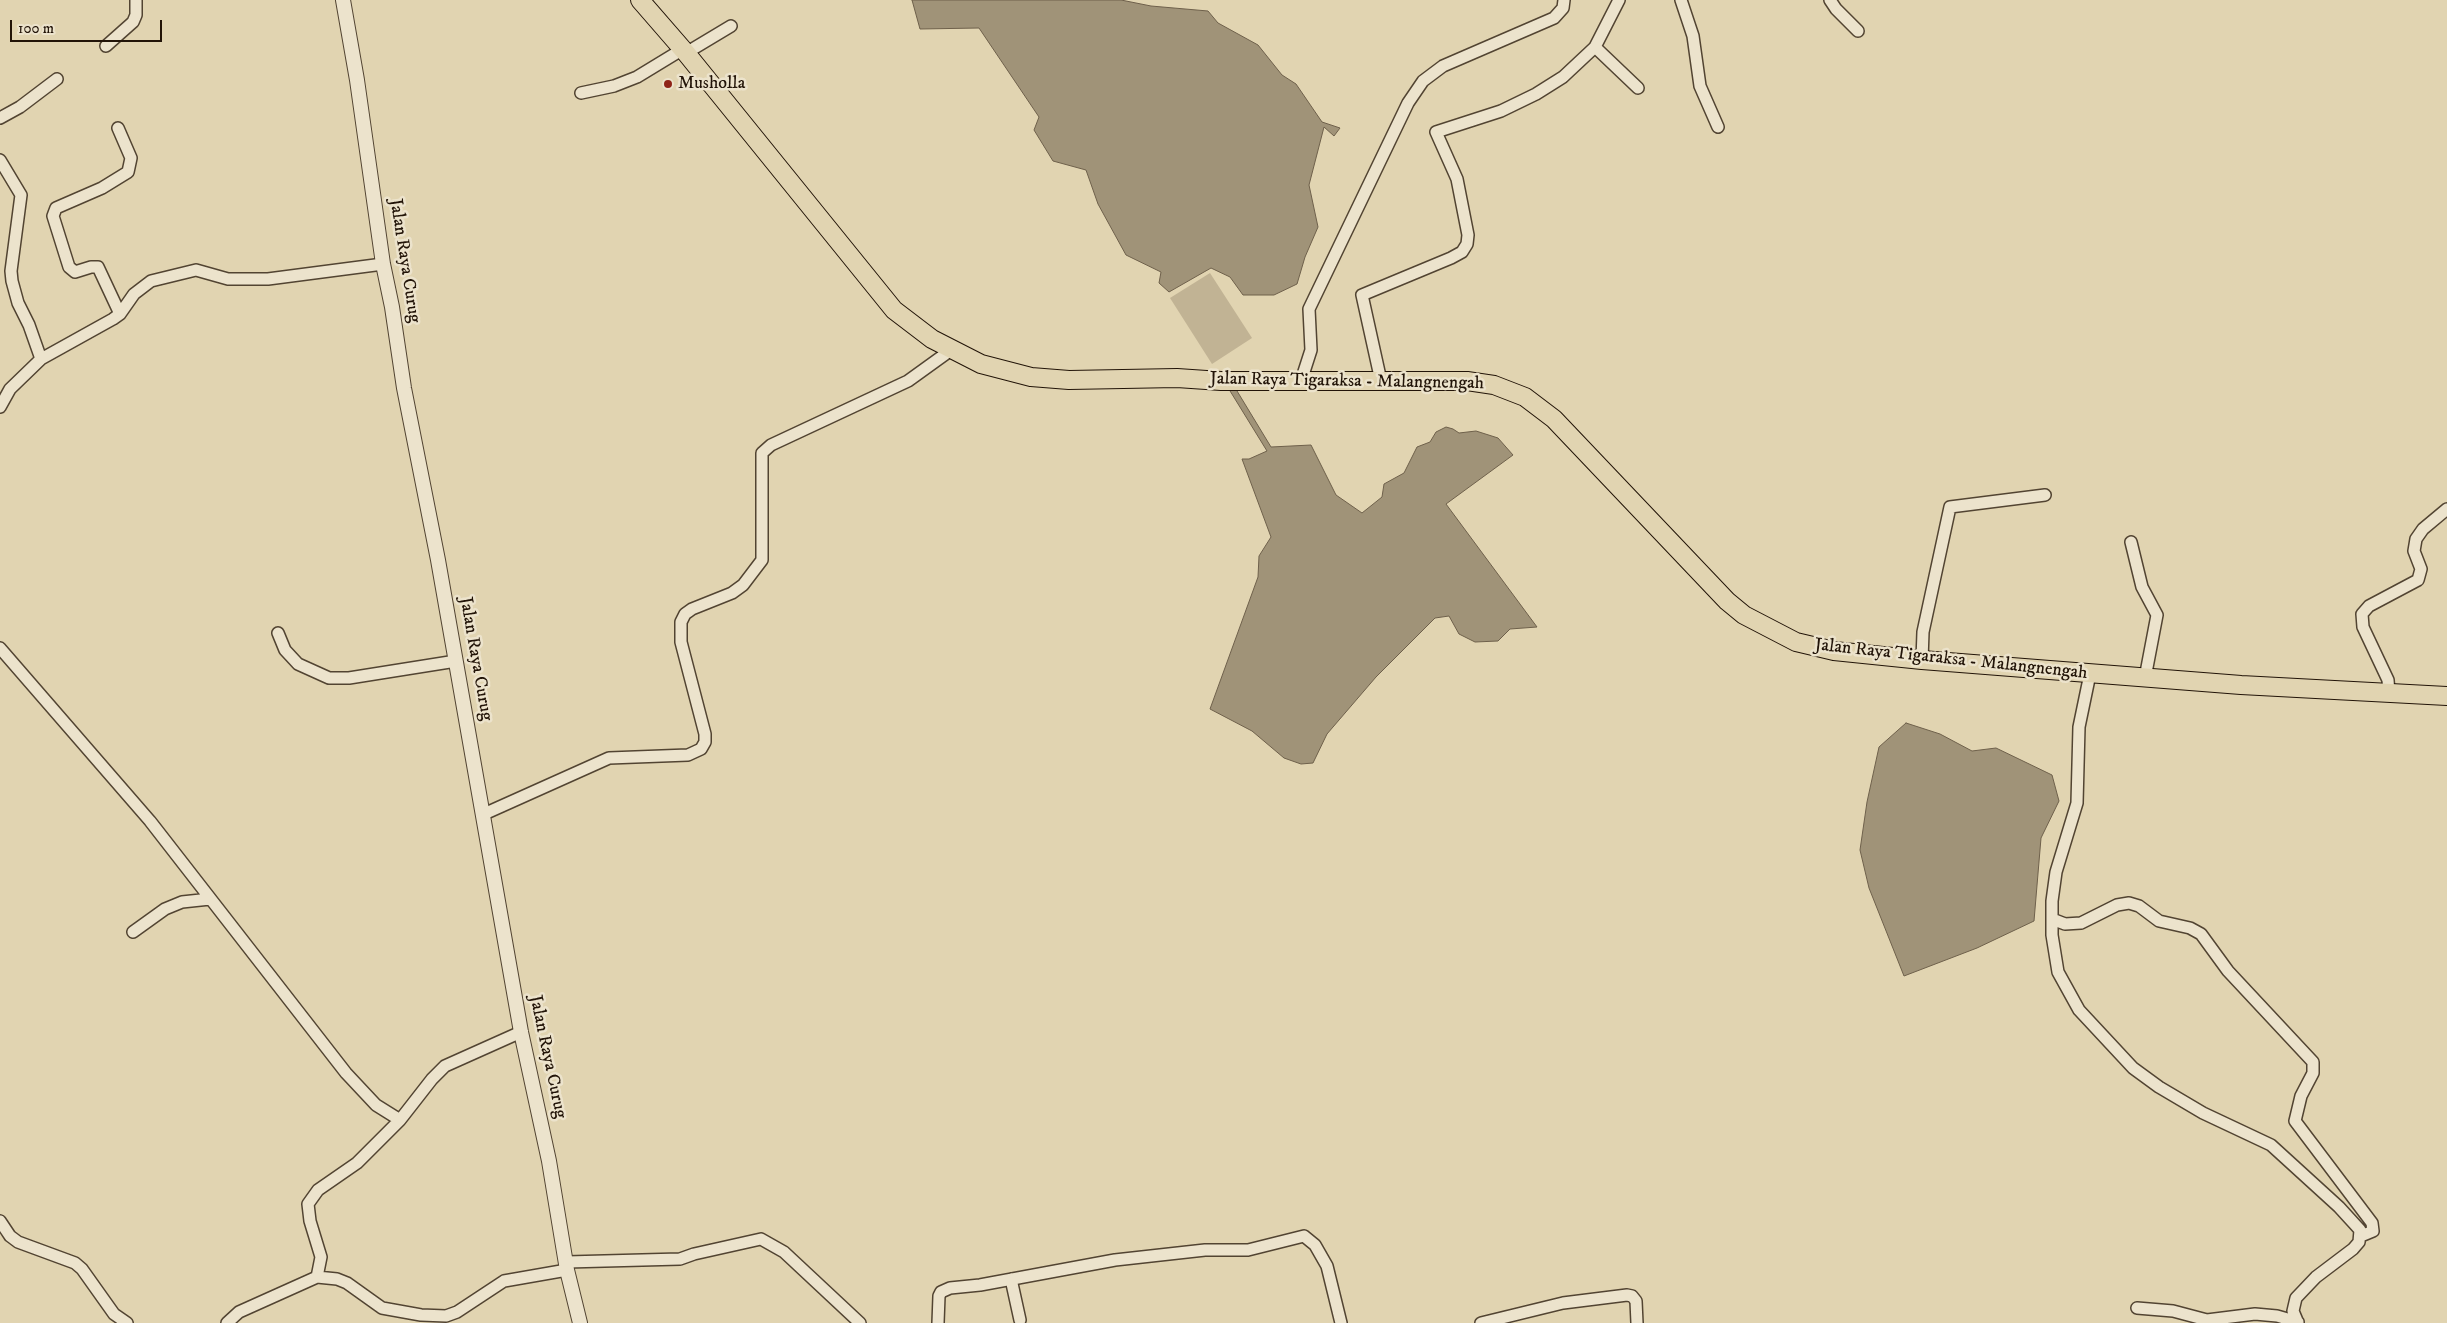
<!DOCTYPE html>
<html>
<head>
<meta charset="utf-8">
<style>
	body { margin:0 }
	#map { position:relative; width:2447px; height:1323px; overflow:hidden; background:#e1d4b1; font-family:"IM FELL DW Pica",serif }
	canvas { display:block }
	.scale { position:absolute; left:10px; top:20px; width:152px; height:22px; box-sizing:border-box; border:2px solid #221408; border-top:0; padding-left:6px; font-size:15px; line-height:18px; white-space:nowrap; color:#221408; -webkit-text-stroke:4px #ece3cc; paint-order:stroke }
</style>
</head>
<body>
<div id="map">
<canvas width="2447" height="1323"></canvas>
<div class="scale">100 m</div>
</div>
<script>
const c = document.querySelector('canvas').getContext('2d');
c.lineJoin = 'round';
function fillPath(path, color) {
  c.fillStyle = color;
  c.fill(path, 'evenodd');
}
function toPath(rows) {
  const path = new Path2D();
  for (const r of rows) {
    path.moveTo(r[0], r[1]);
    for (let i = 2; i < r.length; i += 2) path.lineTo(r[i], r[i + 1]);
  }
  return path;
}
function stroke(path, color, width, dash) {
  c.strokeStyle = color;
  c.lineWidth = width;
  c.lineCap = dash ? 'butt' : 'round';
  c.setLineDash(dash || []);
  c.stroke(path);
}
function write(font, color, halo, rows, align = 'center') {
  c.font = font + ' "IM FELL DW Pica",serif';
  c.lineWidth = 5;
  c.setLineDash([]);
  c.textBaseline = 'middle';
  c.strokeStyle = halo;
  c.fillStyle = color;
  for (const [text, x, y, turn = 0] of rows) {
    c.save();
    c.translate(x, y);
    c.rotate((+turn || 0) * Math.PI / 180);
    c.textAlign = isNaN(turn) ? turn : align;
    if (halo) c.strokeText(text, 0, 0);
    c.fillText(text, 0, 0);
    c.restore();
  }
}
const green = toPath([
	[1210,273,1252,338,1212,364,1170,298]
]);
const water = toPath([
	[912,0,1121,0,1151,6,1208,11,1218,23,1258,45,1282,75,1296,84,1322,122,1340,128,1334,136,1324,127,1309,185,1318,227,1305,257,1297,284,1274,295,1243,295,1230,277,1211,268,1169,292,1159,283,1161,272,1126,255,1098,204,1086,170,1053,161,1034,130,1039,117,979,28,920,29,912,0],
	[1227,386,1234,386,1271,447,1311,445,1336,495,1362,513,1382,497,1384,484,1404,473,1417,447,1430,442,1436,432,1446,427,1453,429,1459,433,1476,431,1498,438,1513,455,1446,504,1537,627,1510,629,1498,641,1475,642,1459,634,1449,616,1435,618,1376,677,1327,734,1313,763,1301,764,1284,758,1252,731,1210,709,1258,577,1259,556,1271,537,1242,459,1249,459,1267,451,1227,386],
	[1906,723,1940,734,1972,751,1996,748,2052,775,2059,801,2041,838,2034,921,1977,948,1904,976,1869,888,1860,850,1867,802,1879,747,1906,723]
]);
const minor = toPath([
	[1681,0,1693,36,1700,86,1718,127],
	[1830,0,1836,9,1858,31],
	[106,46,133,22,136,15,136,0],
	[1595,47,1638,88],
	[686,53,731,26],
	[581,93,614,86,637,77,683,49],
	[0,118,20,107,57,79],
	[118,128,131,158,128,172,102,188,56,208,53,216,69,267,75,272,91,267,98,267,120,314],
	[0,160,21,195,11,271,12,281,18,303,29,325,41,359],
	[1301,381,1311,350,1309,309,1408,103,1423,81,1443,66,1554,18,1563,8,1564,0],
	[1381,381,1362,295,1451,258,1462,252,1467,244,1468,235,1457,179,1436,132,1501,111,1536,94,1563,77,1595,47,1619,0],
	[0,407,10,389,41,359,113,319,120,314,134,294,151,281,196,270,228,279,268,279,383,264],
	[2131,542,2142,587,2157,615,2145,678],
	[278,633,285,650,298,664,329,678,349,678,456,661],
	[0,648,150,821,346,1073,376,1105,400,1120,432,1079,445,1066,521,1032],
	[1922,660,1923,632,1950,507,2045,495],
	[2090,674,2079,727,2077,803,2056,872,2052,901,2052,935,2058,972,2079,1010,2133,1068,2159,1087,2203,1113,2271,1145,2339,1207,2360,1230,2359,1242,2353,1249,2316,1277,2296,1298,2293,1311,2298,1323],
	[2389,693,2388,680,2363,627,2362,614,2369,606,2418,580,2421,569,2414,551,2416,539,2423,529,2447,509],
	[484,814,609,758,688,755,701,749,705,742,705,734,681,642,681,622,685,614,692,609,732,593,743,585,762,560,762,453,771,445,908,381,951,350],
	[2052,919,2065,924,2081,923,2117,905,2129,903,2139,906,2159,921,2190,928,2201,934,2228,971,2313,1062,2313,1073,2301,1096,2295,1121,2372,1223,2373,1231,2361,1236],
	[133,932,165,909,182,902,210,899],
	[0,1221,10,1236,18,1242,75,1263,82,1269,114,1314,127,1323],
	[567,1262,680,1259,694,1254,761,1239,784,1252,860,1323],
	[317,1277,321,1257,310,1221,308,1204,318,1190,357,1163,400,1120],
	[1011,1279,1020,1320],
	[2137,1308,2173,1311,2207,1320,2255,1314,2277,1316,2298,1322],
	[227,1323,239,1312,317,1277,337,1279,347,1283,382,1308,421,1315,446,1316,457,1312,504,1281,567,1270],
	[938,1323,939,1296,941,1292,950,1288,980,1285,1115,1260,1205,1250,1248,1250,1304,1236,1315,1245,1327,1266,1341,1323],
	[1481,1323,1563,1303,1627,1295,1632,1296,1636,1301,1637,1323]
]);
const tertiary = toPath([
	[343,0,357,80,383,264,392,307,404,388,438,560,521,1032,549,1161,567,1270,580,1323]
]);
const primary = toPath([
	[640,0,686,53,894,310,932,339,981,364,1031,377,1069,380,1177,378,1221,381,1467,381,1494,385,1525,397,1554,419,1727,601,1744,615,1796,642,1834,651,1922,660,2241,685,2447,696]
]);
const markers = [
	[668,84,5,"#8f2418"]
];
const poiNames = [
	["Musholla",678,84]
];
const streetNames = [
	["Jalan Raya Curug",404,261,81],
	["Jalan Raya Tigaraksa - Malangnengah",1347,382,1],
	["Jalan Raya Curug",475,659,80],
	["Jalan Raya Tigaraksa - Malangnengah",1951,660,6],
	["Jalan Raya Curug",547,1057,78]
];
fillPath(green, '#c1b394');
fillPath(water, '#a09378');
stroke(water, '#6e604b', 1);
stroke(minor, '#524432', 14);
stroke(tertiary, '#524432', 16);
stroke(primary, '#221408', 20);
stroke(minor, '#ece3cc', 11);
stroke(tertiary, '#ece3cc', 14);
stroke(primary, '#e1d4b1', 18);
for (const [x, y, r, color] of markers) {
  const dot = new Path2D();
  dot.arc(x, y, r, 0, 2 * Math.PI);
  c.fillStyle = color;
  c.fill(dot);
  stroke(dot, '#ece3cc', 2);
}
write('18px', '#221408', '#ece3cc', poiNames, 'left');
write('18px', '#221408', '#ece3cc', streetNames);
</script>
</body>
</html>
